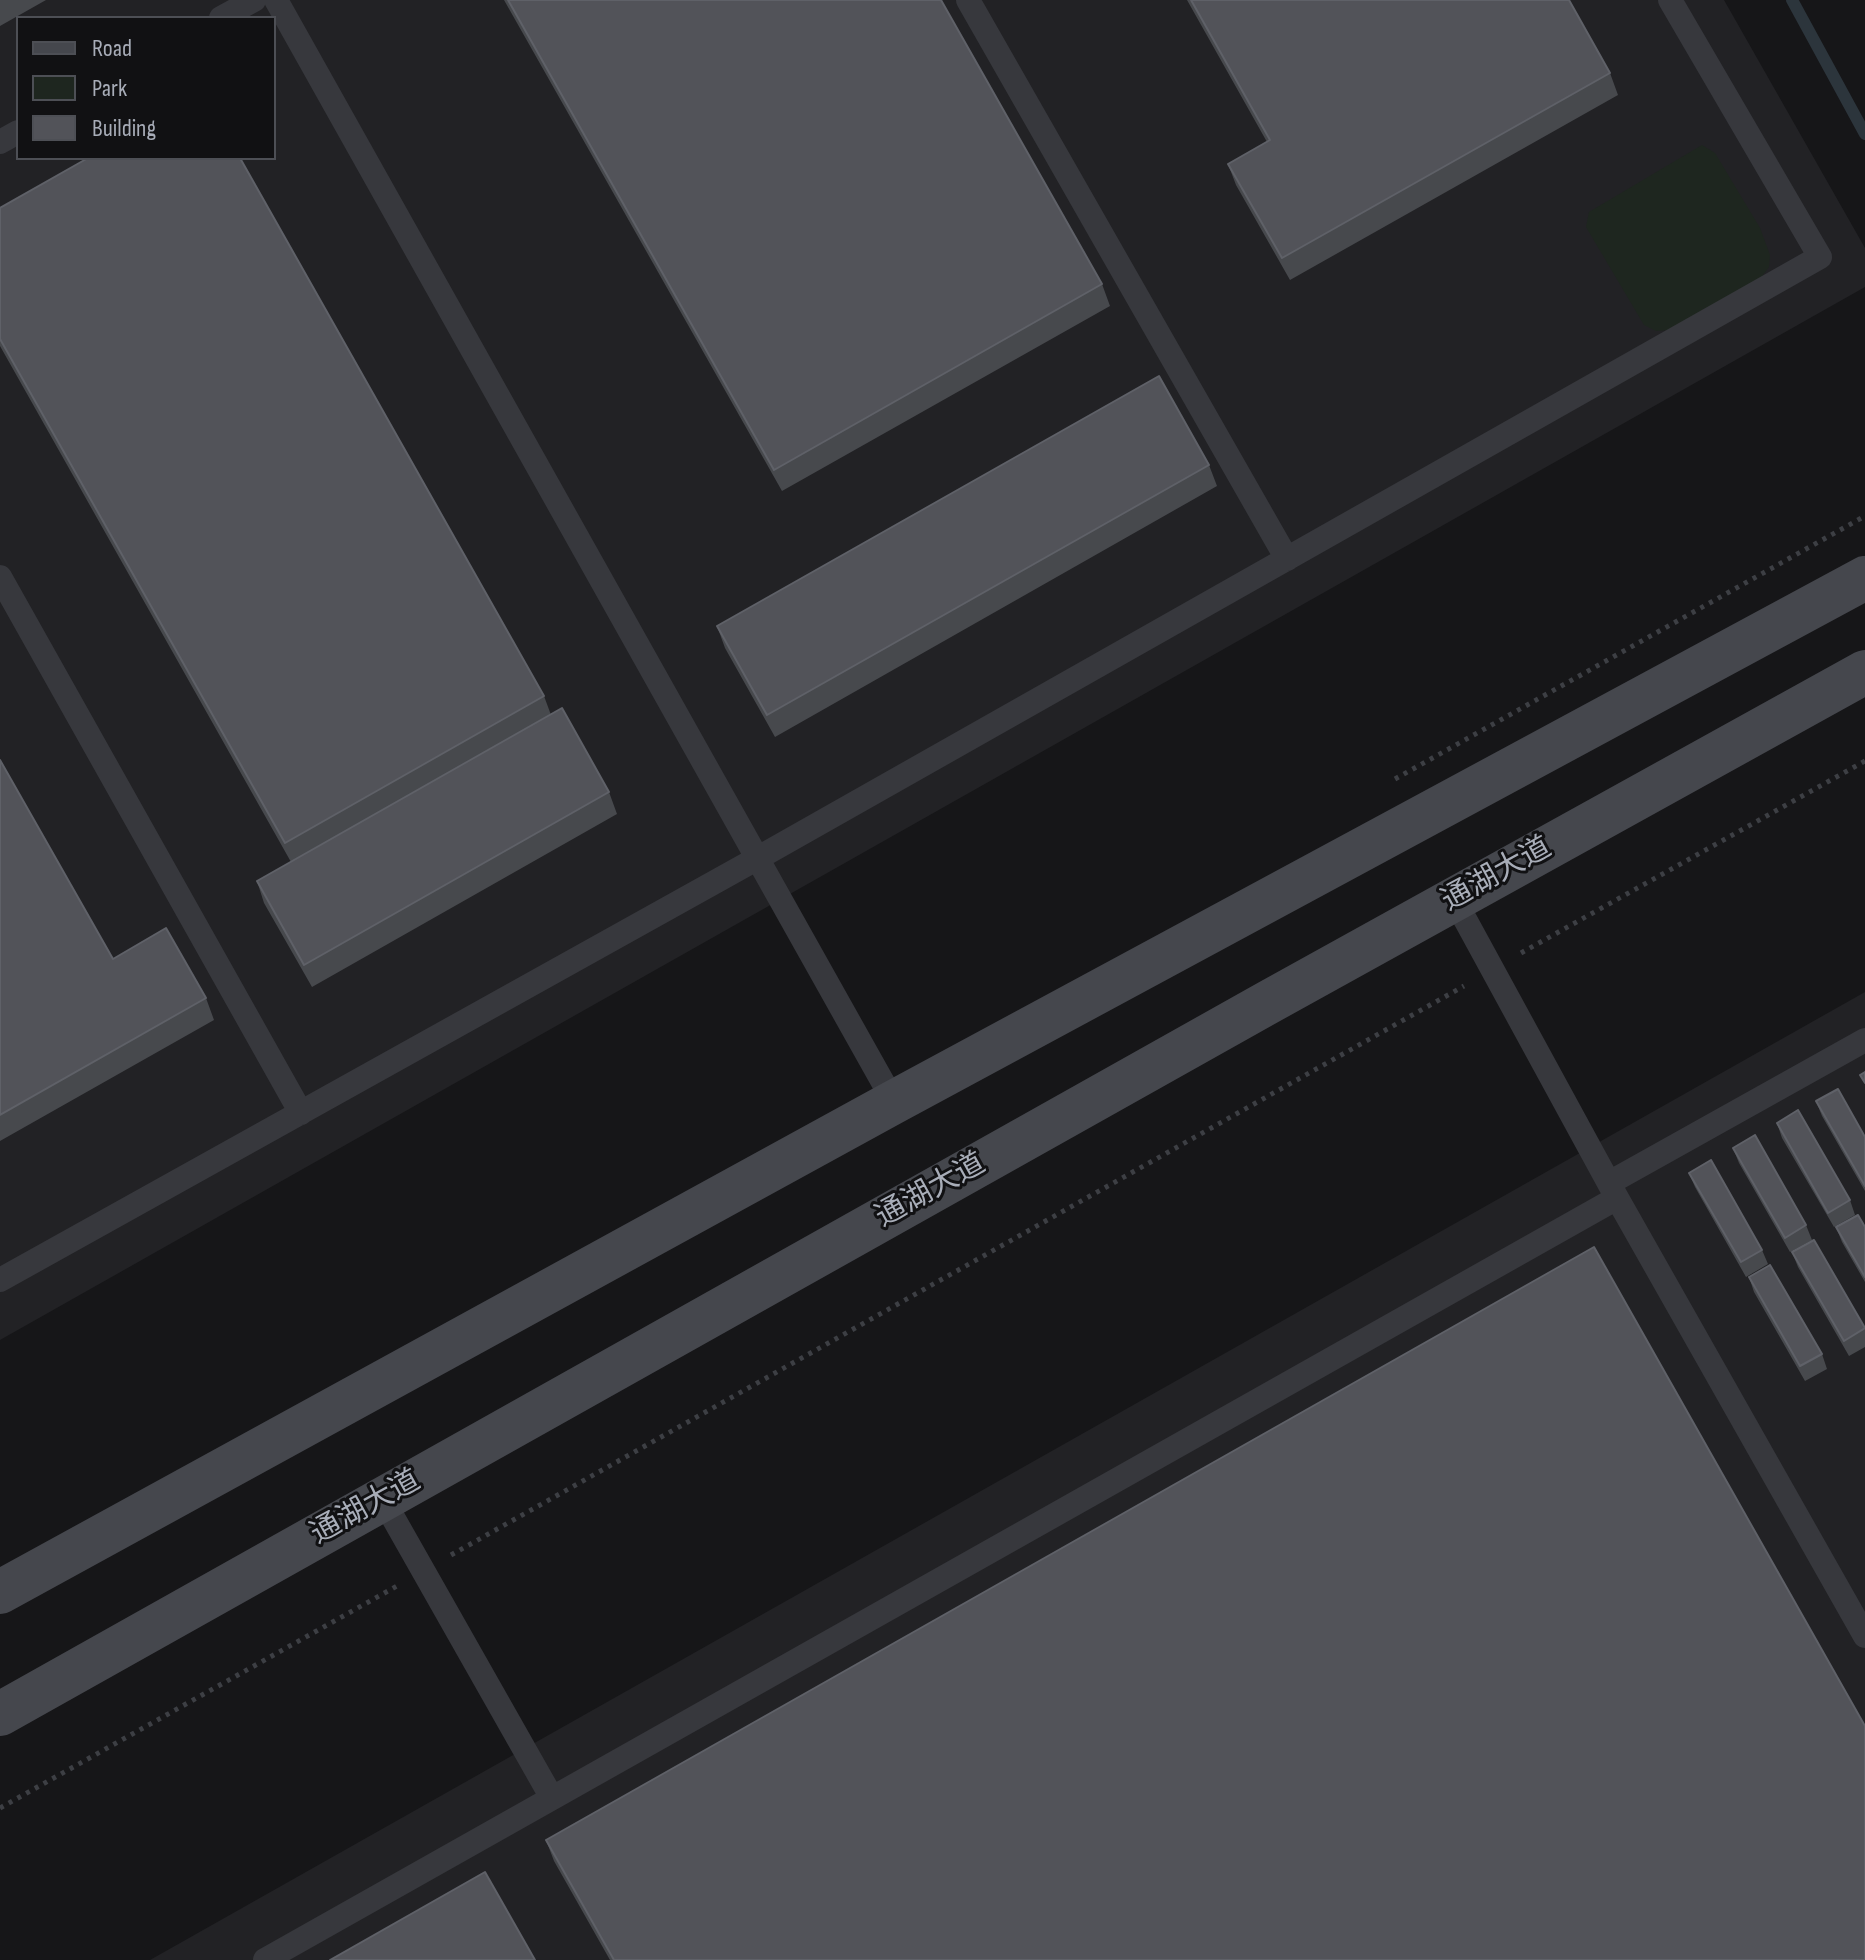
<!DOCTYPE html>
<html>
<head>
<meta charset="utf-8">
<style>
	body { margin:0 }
	#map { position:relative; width:1865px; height:1960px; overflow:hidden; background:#161618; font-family:"Sofia Sans Condensed",sans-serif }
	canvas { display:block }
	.legend { position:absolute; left:16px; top:16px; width:260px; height:144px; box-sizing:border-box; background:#111113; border:2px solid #4d4f55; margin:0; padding:10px 14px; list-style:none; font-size:24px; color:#a8adb8 }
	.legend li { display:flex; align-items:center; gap:16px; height:40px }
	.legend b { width:40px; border:2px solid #4d4f55 }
</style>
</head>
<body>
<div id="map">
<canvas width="1865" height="1960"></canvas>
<ul class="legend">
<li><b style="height:10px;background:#45474d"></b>Road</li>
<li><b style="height:22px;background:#1e261f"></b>Park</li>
<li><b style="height:22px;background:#525359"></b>Building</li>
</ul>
</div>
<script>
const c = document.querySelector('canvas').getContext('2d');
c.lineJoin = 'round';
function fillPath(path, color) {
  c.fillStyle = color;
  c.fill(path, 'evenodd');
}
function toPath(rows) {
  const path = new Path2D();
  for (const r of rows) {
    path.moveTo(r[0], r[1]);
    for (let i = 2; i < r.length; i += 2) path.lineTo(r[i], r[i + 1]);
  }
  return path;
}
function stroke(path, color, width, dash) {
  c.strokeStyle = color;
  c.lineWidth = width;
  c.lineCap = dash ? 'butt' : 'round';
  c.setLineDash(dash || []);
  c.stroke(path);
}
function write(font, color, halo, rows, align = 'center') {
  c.font = font + ' "Sofia Sans Condensed","Noto Sans SC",sans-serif';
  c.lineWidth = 6;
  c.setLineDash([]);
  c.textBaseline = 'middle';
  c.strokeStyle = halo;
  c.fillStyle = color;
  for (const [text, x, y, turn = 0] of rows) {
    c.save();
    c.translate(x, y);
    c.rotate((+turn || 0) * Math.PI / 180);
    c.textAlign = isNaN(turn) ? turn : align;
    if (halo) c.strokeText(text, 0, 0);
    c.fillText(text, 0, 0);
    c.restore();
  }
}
const built = toPath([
	[0,0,1724,0,1865,248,1865,287,0,1340],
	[18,18,274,18,274,158,18,158],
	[1865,992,1865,1960,150,1960]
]);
const green = toPath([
	[1702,145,1715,153,1760,228,1770,255,1769,267,1760,279,1670,330,1656,331,1644,325,1586,227,1589,212]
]);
const stream = toPath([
	[1792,0,1865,134]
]);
const path = toPath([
	[1395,779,1865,516],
	[1521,953,1865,761],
	[451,1555,1464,986],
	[0,1808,397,1586]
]);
const lane = toPath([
	[276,0,894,1102],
	[968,0,1287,559],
	[221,18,254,0],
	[0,142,18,132],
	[0,577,301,1113],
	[1454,899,1617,1198,1865,1636],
	[1609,1183,1865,1040],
	[0,1280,758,858,1820,257,1670,0],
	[382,1498,552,1798],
	[265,1960,1617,1198]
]);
const secondary = toPath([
	[0,1592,894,1102,1865,578],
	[0,1714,1267,1003,1865,672]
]);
const wall = toPath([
	[0,0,46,0,0,26],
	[504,0,941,0,1102,284,1110,306,782,491],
	[1187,0,1569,0,1610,73,1618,95,1290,280,1236,185,1228,164,1267,142],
	[0,208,544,696,551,715,609,792,617,814,312,987,264,903,257,881,291,862,0,346],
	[1209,465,1217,486,775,737,725,648,717,626],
	[0,760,113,959,206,998,214,1020,0,1141],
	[1816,1101,1865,1137,1865,1191,1822,1116],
	[1777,1123,1850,1200,1855,1215,1834,1227,1782,1138],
	[1733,1148,1806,1225,1812,1240,1790,1252,1739,1163],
	[1689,1173,1762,1250,1768,1264,1746,1277,1695,1187],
	[1836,1227,1865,1227,1865,1282,1842,1242],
	[1792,1252,1865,1328,1865,1347,1849,1356,1798,1267],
	[1749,1277,1822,1354,1827,1369,1805,1381,1754,1292],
	[546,1840,1865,1960,610,1960,554,1861]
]);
const building = toPath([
	[508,0,941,0,1102,284,774,470,508,0],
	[1191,0,1569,0,1610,73,1282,258,1228,164,1270,140,1191,0],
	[88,158,240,158,544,696,285,843,0,339,0,208,88,158],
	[1159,376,1209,465,767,715,717,626,1159,376],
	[562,708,609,792,304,965,257,881,562,708],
	[0,760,113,959,166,928,206,998,0,1115,0,760],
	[1865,1072,1865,1083,1860,1075,1865,1072],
	[1838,1089,1865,1137,1865,1186,1816,1101,1838,1089],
	[1798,1110,1850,1200,1828,1213,1777,1123,1798,1110],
	[1755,1135,1806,1225,1785,1238,1733,1148,1755,1135],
	[1711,1160,1762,1250,1741,1262,1689,1173,1711,1160],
	[1858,1215,1865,1227,1865,1277,1836,1227,1858,1215],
	[1814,1240,1865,1328,1844,1341,1792,1252,1814,1240],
	[1594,1247,1865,1726,1865,1960,614,1960,546,1840,1594,1247],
	[1770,1265,1822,1354,1800,1366,1749,1277,1770,1265],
	[485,1872,535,1960,330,1960,485,1872]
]);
const streetNames = [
	["通湖大道",1497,875,-29],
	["通湖大道",931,1191,-29],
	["通湖大道",366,1508,-29]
];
fillPath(built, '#222225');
fillPath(green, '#1e261f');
stroke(stream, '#2c353c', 12);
stroke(path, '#3d3f44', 5, [4, 6]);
stroke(lane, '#37383d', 24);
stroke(secondary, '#45474d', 44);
fillPath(wall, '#47494d');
fillPath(building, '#525359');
stroke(building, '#5f6168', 2);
write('30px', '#a8adb8', '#111113', streetNames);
</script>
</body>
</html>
